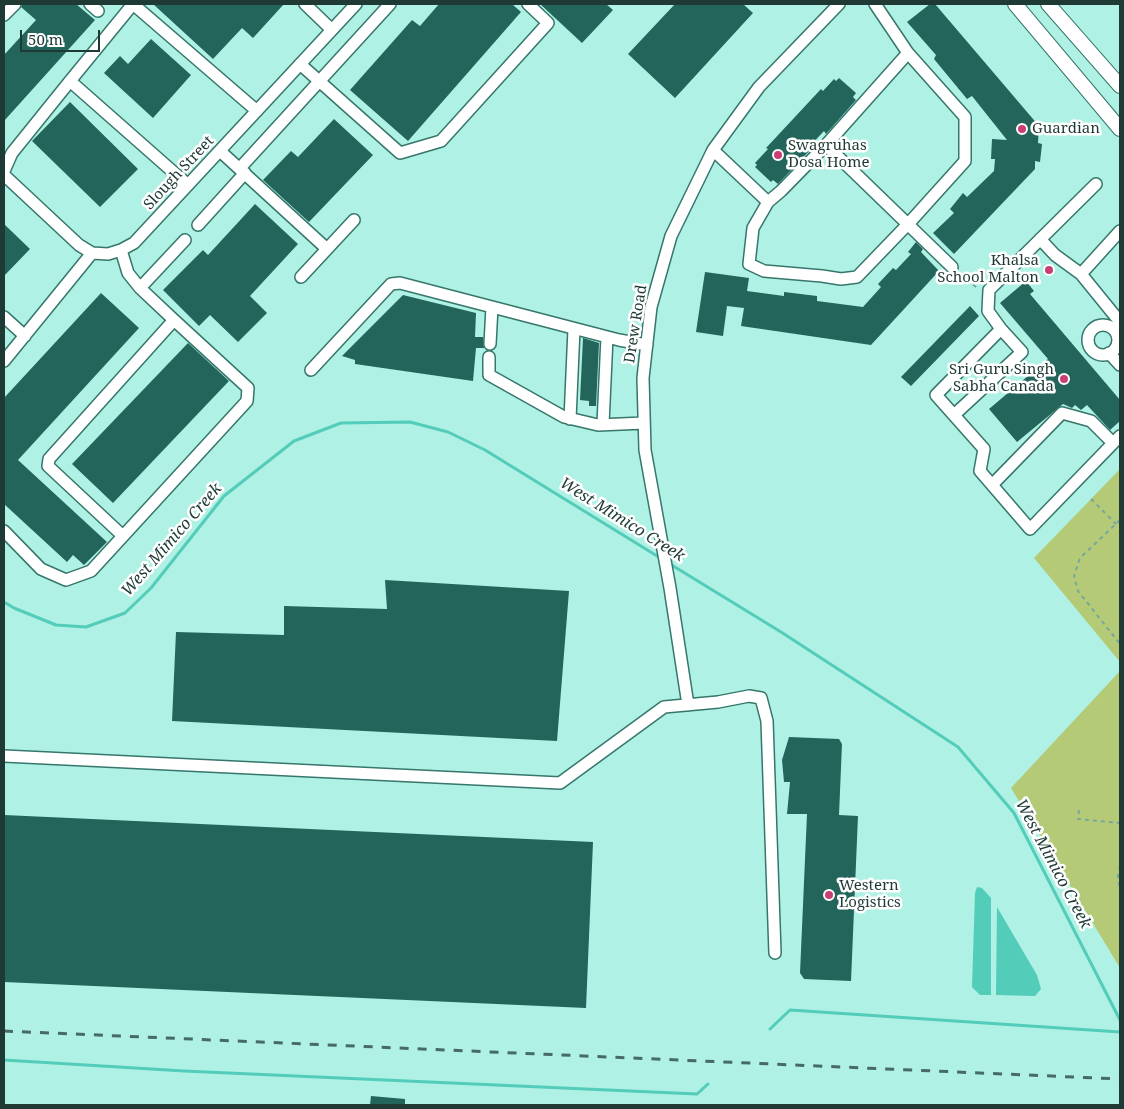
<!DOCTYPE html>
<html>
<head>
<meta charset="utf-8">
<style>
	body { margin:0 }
	#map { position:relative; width:1124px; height:1109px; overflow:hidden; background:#aff1e4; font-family:"Noto Serif",serif }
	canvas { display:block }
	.frame { position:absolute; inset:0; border:5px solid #1f3935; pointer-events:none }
	.scale { position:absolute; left:20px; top:30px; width:80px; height:22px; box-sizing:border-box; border:2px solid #1f3935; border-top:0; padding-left:6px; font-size:15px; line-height:18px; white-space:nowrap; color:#1f3935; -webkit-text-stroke:4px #fff; paint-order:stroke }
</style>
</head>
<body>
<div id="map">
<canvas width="1124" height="1109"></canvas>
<div class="frame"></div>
<div class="scale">50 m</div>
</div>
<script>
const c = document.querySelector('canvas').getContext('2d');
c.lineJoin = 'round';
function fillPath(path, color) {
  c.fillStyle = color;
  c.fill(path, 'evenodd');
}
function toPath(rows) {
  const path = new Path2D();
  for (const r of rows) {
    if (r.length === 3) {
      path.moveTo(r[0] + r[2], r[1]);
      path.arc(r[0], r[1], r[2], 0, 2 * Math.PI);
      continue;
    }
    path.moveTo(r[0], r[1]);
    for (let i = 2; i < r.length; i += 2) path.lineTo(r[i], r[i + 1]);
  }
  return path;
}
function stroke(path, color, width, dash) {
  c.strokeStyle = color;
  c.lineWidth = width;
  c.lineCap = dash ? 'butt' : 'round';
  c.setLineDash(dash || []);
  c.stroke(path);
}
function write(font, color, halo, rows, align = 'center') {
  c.font = font + ' "Noto Serif",serif';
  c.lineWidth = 5;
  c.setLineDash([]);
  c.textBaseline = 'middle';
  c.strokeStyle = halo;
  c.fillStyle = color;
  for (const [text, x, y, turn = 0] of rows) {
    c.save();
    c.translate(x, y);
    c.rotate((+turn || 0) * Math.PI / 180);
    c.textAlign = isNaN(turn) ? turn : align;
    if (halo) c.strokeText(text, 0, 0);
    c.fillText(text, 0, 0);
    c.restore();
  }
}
const green = toPath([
	[1120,469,1120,662,1034,558],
	[1120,671,1120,968,1011,788]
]);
const water = toPath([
	[977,887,982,888,991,898,991,995,980,995,972,987,975,893],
	[997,907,1037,975,1041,989,1035,996,996,995]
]);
const stream = toPath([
	[670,564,781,632,958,747,1014,813,1120,1020],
	[4,602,14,608,56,625,86,627,125,613,151,588,224,496,294,441,341,423,410,422,448,432,485,450,662,559],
	[770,1029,790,1010,1120,1032],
	[4,1060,184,1071,697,1094,708,1084]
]);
const building = toPath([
	[22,4,76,4,95,20,4,121,4,55,36,20,21,7],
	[153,4,284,4,253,38,242,28,213,59],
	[439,4,512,4,521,12,408,141,350,90,412,20,420,26],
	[540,4,606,4,613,10,582,43],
	[675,4,743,4,753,13,675,98,628,54],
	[930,4,935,4,1039,126,1038,143,1042,144,1040,162,1035,161,1035,169,954,254,933,233,954,213,950,209,963,193,967,197,994,171,995,159,991,159,992,139,1007,140,972,96,967,99,934,59,936,55,907,22],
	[151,39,191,75,153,118,104,73,120,56,128,64],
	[839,78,856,93,853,97,856,100,826,134,824,131,808,148,810,150,778,184,773,180,771,182,755,167,757,165,755,163,768,149,766,148,821,89,823,91,834,79,836,81],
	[70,102,138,169,100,207,32,141],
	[334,119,373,155,309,222,263,180,291,151,298,157],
	[255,204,298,244,250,296,267,313,238,342,210,315,199,326,163,290,203,250,208,255],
	[4,224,30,249,4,276],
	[916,242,923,249,921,252,939,271,871,345,741,326,744,308,727,306,723,336,696,332,705,272,749,278,747,291,784,296,784,292,817,296,817,301,863,307,881,287,878,284,893,268,896,270,911,254,908,252],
	[1026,281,1034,291,1030,294,1120,400,1120,421,1110,430,1087,405,1081,410,1075,405,1072,408,1063,404,1017,442,989,409,1048,359,1000,303],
	[101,293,139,328,18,460,107,542,84,565,73,555,67,562,4,504,4,398],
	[403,295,476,313,475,337,483,337,484,348,476,348,473,381,355,364,355,360,342,356],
	[970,306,979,316,911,386,901,377],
	[583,338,599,343,596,406,589,406,589,401,580,400],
	[188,343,229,381,113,503,72,464],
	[385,580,569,591,557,741,172,721,176,632,284,635,284,606,387,609],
	[789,737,839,739,842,744,839,815,858,816,851,981,804,979,800,973,807,814,787,814,790,782,784,782,782,760],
	[4,815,593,842,586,1008,4,982],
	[371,1096,405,1099,405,1105,370,1105]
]);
const path = toPath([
	[961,274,976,287],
	[1091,499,1116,524],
	[1120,520,1080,558,1074,576,1078,591,1120,644],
	[1079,810,1078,819,1120,823],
	[1120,866,1118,876,1120,892]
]);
const minor = toPath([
	[90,4,98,11],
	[305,4,332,30],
	[4,15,15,4],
	[300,64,400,153,441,141,548,23,528,4],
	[826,145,952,267],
	[713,150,768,202,781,191,826,145,908,53,875,4],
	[220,151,327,249],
	[240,168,390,4],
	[4,171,12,153,70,81],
	[4,175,79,245,92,253,108,254,121,250,134,243,356,4],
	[1096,184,989,290,988,311,1001,329,936,395,984,449,980,471,1030,529,1120,436],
	[188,185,70,81,133,4,257,111],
	[768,202,753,228,749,264,764,271,822,276,841,279,857,277,910,222,965,161,965,117,908,53],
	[198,225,245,173],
	[1120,231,1081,274,1120,322],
	[1040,239,1055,255,1081,274],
	[301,277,354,220],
	[140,288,185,240],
	[4,317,25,336],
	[1103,340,15],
	[490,344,492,307],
	[1109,353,1120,365],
	[489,357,489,375,564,417,598,425,644,423],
	[4,361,92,253],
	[311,370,391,284,400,283,619,340,647,345],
	[954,415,1022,352,1001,329],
	[570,419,574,329],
	[603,424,607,337],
	[992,485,1062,413,1091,421,1113,443],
	[4,531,41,569,66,580,91,571,247,401,248,388,174,320,140,288,128,273,121,250],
	[123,536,48,466,49,459,174,320],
	[688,705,670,588,645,450,643,378,651,307,671,236,713,150,759,87,839,4],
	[4,756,560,783,664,707,718,702,749,696,761,698,767,721,775,953]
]);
const major = toPath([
	[1015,4,1120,129],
	[1048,4,1120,86]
]);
const rail = toPath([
	[4,1031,1120,1079]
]);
const markers = [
	[1022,129,5,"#c93e73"],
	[778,155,5,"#c93e73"],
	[1049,270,5,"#c93e73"],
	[1064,379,5,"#c93e73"],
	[829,895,5,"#c93e73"]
];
const poiNames = [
	["Guardian",1032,129],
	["Swagruhas",788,146],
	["Dosa Home",788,163],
	["Khalsa",1039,261,"right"],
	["School Malton",1039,278,"right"],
	["Sri Guru Singh",1054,370,"right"],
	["Sabha Canada",1054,387,"right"],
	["Western",839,886],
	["Logistics",839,903]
];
const streetNames = [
	["Slough Street",179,173,-47],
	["Drew Road",636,324,-81]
];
const waterNames = [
	["West Mimico Creek",622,520,32],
	["West Mimico Creek",172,540,-49],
	["West Mimico Creek",1053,864,62]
];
fillPath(green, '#b4ca76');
fillPath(water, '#53ccb9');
stroke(stream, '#53ccb9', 3);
fillPath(building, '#23655b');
stroke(minor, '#36766b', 14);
stroke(major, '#36766b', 16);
stroke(path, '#75a79e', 2, [4, 4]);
stroke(minor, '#fff', 11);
stroke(major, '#fff', 14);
stroke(rail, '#466b65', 3, [9, 9]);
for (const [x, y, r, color] of markers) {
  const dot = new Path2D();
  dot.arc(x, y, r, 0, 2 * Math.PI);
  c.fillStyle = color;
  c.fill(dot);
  stroke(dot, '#fff', 2);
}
write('15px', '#1f3935', '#fff', poiNames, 'left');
write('15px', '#1f3935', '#fff', streetNames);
write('italic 16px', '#233e39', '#fff', waterNames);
</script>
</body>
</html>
